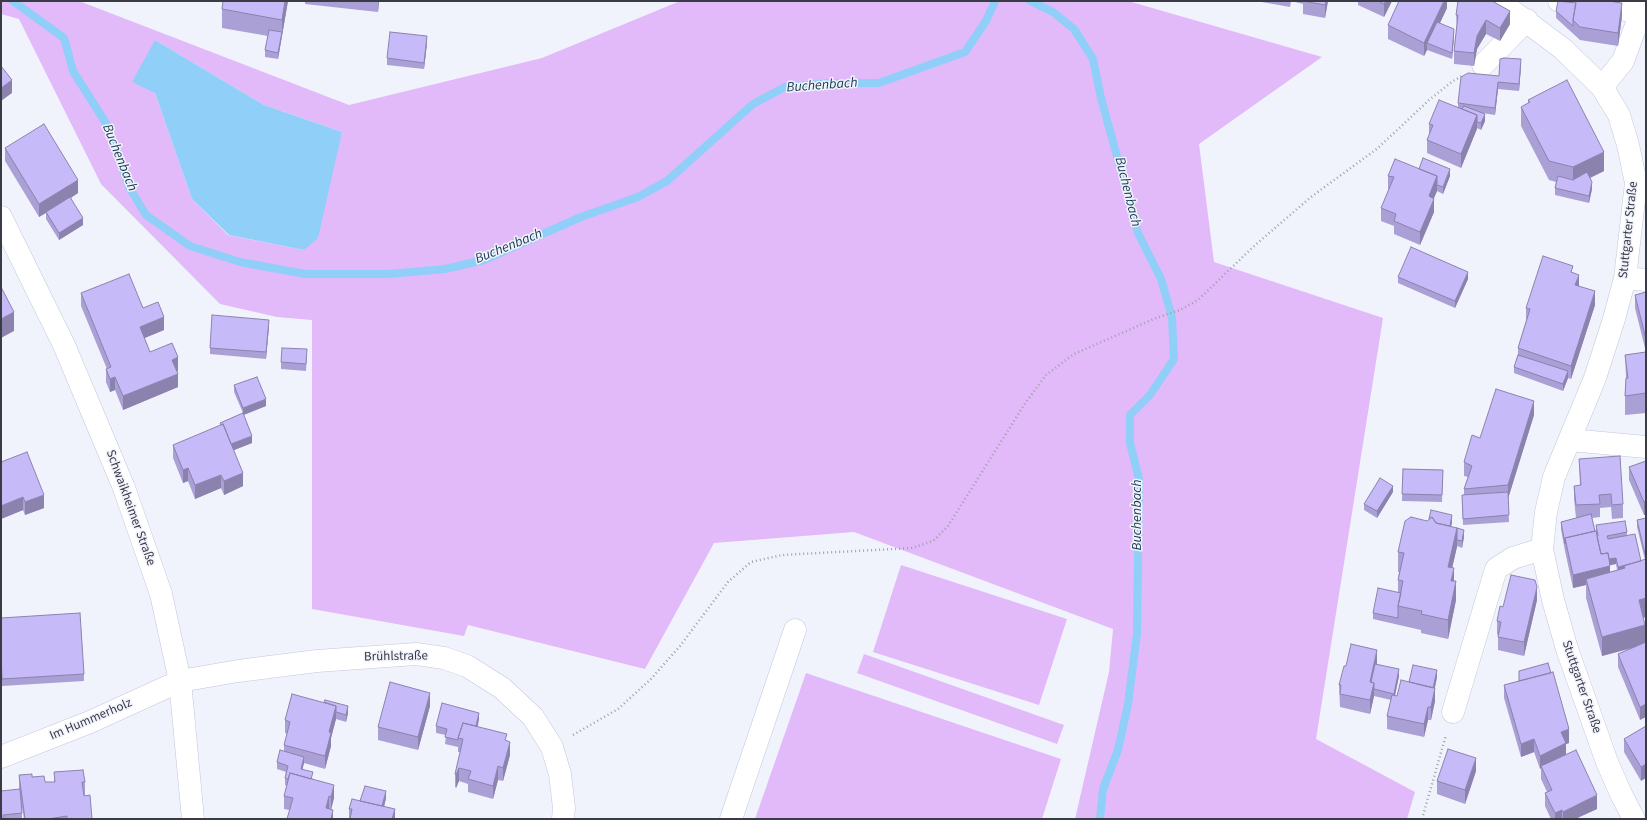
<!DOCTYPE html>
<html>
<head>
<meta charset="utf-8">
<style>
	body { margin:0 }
	#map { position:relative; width:1647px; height:820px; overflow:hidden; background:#f1f3fc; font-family:"Source Sans 3",sans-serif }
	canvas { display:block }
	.frame { position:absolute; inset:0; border:2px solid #3a3c45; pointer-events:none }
</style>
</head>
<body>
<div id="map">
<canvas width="1647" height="820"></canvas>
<div class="frame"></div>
</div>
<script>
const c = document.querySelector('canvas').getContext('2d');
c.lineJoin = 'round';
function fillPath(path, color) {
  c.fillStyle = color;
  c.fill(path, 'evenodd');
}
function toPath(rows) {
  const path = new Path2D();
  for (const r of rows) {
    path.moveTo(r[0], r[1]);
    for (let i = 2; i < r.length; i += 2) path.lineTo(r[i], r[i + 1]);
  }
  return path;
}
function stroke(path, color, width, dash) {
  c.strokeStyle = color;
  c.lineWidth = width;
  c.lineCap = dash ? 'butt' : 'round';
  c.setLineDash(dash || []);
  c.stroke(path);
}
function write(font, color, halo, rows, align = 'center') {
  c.font = font + ' "Source Sans 3",sans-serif';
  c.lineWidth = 3;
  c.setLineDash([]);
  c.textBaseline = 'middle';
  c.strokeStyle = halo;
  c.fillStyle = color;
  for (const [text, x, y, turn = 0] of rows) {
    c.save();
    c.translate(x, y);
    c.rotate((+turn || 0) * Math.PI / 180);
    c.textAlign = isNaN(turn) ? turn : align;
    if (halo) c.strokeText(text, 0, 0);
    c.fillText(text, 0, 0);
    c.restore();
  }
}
const green = toPath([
	[1,1,79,1,349,105,542,58,680,1,1128,1,1322,57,1199,144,1214,262,1383,318,1316,739,1415,792,1407,819,1075,819,1109,672,1113,629,854,532,714,543,645,669,468,625,464,636,312,609,312,320,277,317,220,304,101,184,19,19,1,14],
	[155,40,264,105,342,132,304,250,228,235,192,199,155,93],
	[901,565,1067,619,1039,705,873,652],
	[864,654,1064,725,1057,744,857,673],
	[806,673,1061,759,1042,819,755,819]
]);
const water = toPath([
	[155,40,264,105,342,132,318,238,304,250,229,235,192,199,155,93,132,82]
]);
const stream = toPath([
	[13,1,64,38,73,71,107,125,129,187,146,215,190,246,240,262,305,274,388,274,445,269,484,260,581,217,638,197,667,181,753,104,785,87,830,83,879,83,965,52,986,21,995,1],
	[1030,1,1053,12,1074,29,1093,59,1101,98,1138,233,1161,279,1172,317,1174,359,1150,395,1130,415,1130,443,1139,479,1137,633,1128,704,1118,750,1103,789,1100,819]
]);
const path = toPath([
	[573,735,618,709,651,679,680,646,728,582,751,562,782,555,912,548,933,541,948,526,1024,405,1046,375,1074,354,1156,318,1180,310,1198,300,1253,247,1311,197,1378,148,1429,100,1453,81,1462,76],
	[1422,819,1446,735]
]);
const minor = toPath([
	[1499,1,1563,49,1602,87,1619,115,1628,145,1636,183,1625,278,1614,319,1595,378,1554,477,1546,512,1542,549,1553,600,1567,649,1607,762,1621,794,1634,819],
	[1559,1,1642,12],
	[1483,65,1527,20],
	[1602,87,1623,61,1645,1],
	[1625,278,1646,280],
	[1570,440,1646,447],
	[1453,712,1496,569,1513,558,1542,549],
	[1,757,90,722,180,681,238,671,317,661,416,654,444,658,467,666,502,688,533,717,552,747,560,774,564,808,563,819],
	[731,819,795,630]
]);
const major = toPath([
	[1,217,64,345,124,488,161,594,180,681,193,819]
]);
const wall = toPath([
	[288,1,278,59,265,57,265,50,268,36,222,28,222,9],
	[305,1,379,1,378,12,305,4],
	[1256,1,1328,1,1325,18,1303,14,1303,4,1291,1,1290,7],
	[1358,1,1392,1,1384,17,1358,5],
	[1447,1,1447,8,1440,23,1454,36,1452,59,1427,50,1424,56,1388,39,1388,25],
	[1556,11,1622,16,1618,46,1580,40,1556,18],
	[1456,15,1510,24,1500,41,1486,34,1477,49,1474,66,1454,64,1454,51,1457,28],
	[427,43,424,69,387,65,387,58],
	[1521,66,1519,91,1498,89,1495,115,1482,113,1485,121,1481,130,1477,128,1461,168,1427,153,1427,140,1429,135,1429,124,1458,107,1458,103,1499,76],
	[1528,100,1604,171,1590,178,1592,189,1589,203,1555,195,1555,188,1556,182,1549,180,1521,126,1521,107,1528,103],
	[5,148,78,193,71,198,83,225,59,240,46,219,46,213,39,217,5,161],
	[1419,169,1450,176,1443,194,1437,191,1434,198,1434,212,1420,245,1394,234,1394,226,1381,221,1381,208,1389,189,1388,189,1388,176],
	[1573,273,1579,286,1595,305,1571,379,1568,378,1563,391,1514,373,1514,367,1518,355,1518,348,1526,321,1526,308],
	[1398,277,1468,279,1455,308,1398,283],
	[1646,283,1646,352,1635,308,1635,295,1646,292],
	[81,293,143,308,164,330,144,338,150,352,178,371,177,371,178,387,123,410,115,390,110,392,106,382,106,369,107,369,81,306],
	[269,326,266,359,210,354,210,348],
	[1646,352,1646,413,1625,415,1625,396,1626,378,1625,355],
	[307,356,306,371,281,369,281,362],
	[234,385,266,406,244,415,252,443,234,450,243,486,224,495,221,488,195,499,188,481,183,483,173,458,173,445,220,426,220,423,243,413,234,392],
	[1534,415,1508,498,1509,522,1463,525,1462,495,1464,495,1464,489,1468,477,1464,476,1464,462,1480,438],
	[1579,459,1623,504,1623,518,1612,519,1611,507,1600,508,1600,517,1592,518,1595,531,1596,531,1596,525,1627,532,1627,535,1641,561,1645,560,1637,527,1637,520,1646,518,1646,617,1643,618,1640,720,1618,667,1618,654,1633,648,1602,656,1586,598,1586,585,1573,588,1565,551,1561,529,1561,522,1576,518,1574,499,1574,486,1580,486],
	[1616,564,1617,570,1610,572,1610,565],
	[1646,461,1644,515,1629,480,1629,467],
	[1,462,44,508,25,515,23,510,1,519],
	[1403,469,1443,470,1442,502,1402,501],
	[1393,492,1377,518,1364,510,1364,504],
	[1427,521,1452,522,1451,526,1464,537,1462,548,1457,546,1452,568,1456,600,1448,639,1421,633,1421,630,1373,619,1373,613,1398,592,1398,580,1399,572,1398,572,1398,552],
	[1537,600,1524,656,1498,650,1498,635,1497,634,1497,621,1503,607],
	[1,618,84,674,84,681,2,686,1,663],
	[1377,663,1377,664,1399,676,1395,696,1397,696,1409,682,1437,677,1435,688,1435,701,1431,720,1428,720,1424,737,1387,729,1387,716,1391,700,1374,696,1370,714,1340,707,1339,685,1346,666],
	[1519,681,1569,743,1566,744,1566,754,1597,809,1575,819,1551,819,1545,806,1545,793,1547,792,1541,779,1541,768,1540,769,1534,752,1521,757,1504,698,1504,685],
	[292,694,348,713,346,722,336,719,331,738,331,746,325,769,304,763,302,769,334,798,331,809,333,819,284,809,284,796,287,786,285,785,285,778,286,772,277,769,277,762,284,751,284,745,287,734,285,733,285,720],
	[430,706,418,750,378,740,378,727],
	[479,719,478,727,507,741,510,755,503,781,498,780,493,799,468,792,468,784,459,781,456,788,455,787,455,774,460,752,458,752,458,747,445,744,446,735,436,733,436,726],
	[1646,726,1641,781,1624,752,1624,739],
	[1476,771,1465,804,1437,794,1437,781],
	[54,772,85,782,85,795,84,795,92,819,24,819,22,807,22,819,1,819,19,789,19,775,32,777,45,782,54,782],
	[386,798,384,807,395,819,349,819,349,809,360,801]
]);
const shadedWall = toPath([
	[285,1,288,1,278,59,278,53,282,32,282,20],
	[378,1,379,1,378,12],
	[1326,1,1328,1,1325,18,1325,5],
	[1386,1,1392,1,1384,17,1384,4],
	[1444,1,1447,1,1447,8,1430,44,1427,43,1427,50,1424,56,1424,43],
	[1622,3,1622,16,1618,46,1618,33],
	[1510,11,1510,24,1500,41,1500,28],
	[1486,20,1486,34,1477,49,1474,66,1474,53,1477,36],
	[1454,29,1454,36,1452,59,1452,53],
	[427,36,427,43,424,69,424,63],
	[1521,59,1521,66,1519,91,1519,84],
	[12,80,12,93,1,101,1,88],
	[1498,82,1498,89,1495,115,1495,108],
	[1485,114,1485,121,1481,130,1481,123],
	[1477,115,1477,129,1461,168,1461,154],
	[1604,152,1604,171,1573,186,1573,167],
	[1450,169,1450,176,1443,194,1443,187],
	[1437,176,1437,191,1429,210,1429,196],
	[78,180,78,193,39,217,39,204],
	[1592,182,1592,189,1589,203,1589,196],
	[1434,199,1434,212,1420,245,1420,232],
	[83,218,83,225,59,240,59,233],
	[1468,272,1468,279,1455,308,1455,301],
	[1579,275,1579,288,1575,285],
	[1595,291,1595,305,1571,379,1571,366],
	[14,312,14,331,1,338,1,319],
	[164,317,164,330,140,340,140,327],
	[269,320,269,326,266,359,266,352],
	[178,357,178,371,172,373,172,360],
	[1568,371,1568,378,1563,391,1563,384],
	[178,374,178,387,123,410,123,396],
	[115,377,115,390,110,392,110,379],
	[266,399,266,406,243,415,243,408],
	[1534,401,1534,415,1508,499,1508,485],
	[252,436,252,443,229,452,229,445],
	[188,468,188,481,183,483,183,470],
	[243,473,243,486,224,495,224,481],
	[221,475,221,488,195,499,195,485],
	[1393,486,1393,492,1377,518,1377,511],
	[44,495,44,508,25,515,25,502],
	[23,497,23,510,1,519,1,506],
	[1646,501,1646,515,1644,515,1644,502],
	[1452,515,1452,522,1450,533,1450,526],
	[1457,528,1457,547,1448,586,1448,567],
	[1464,530,1464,537,1462,548,1462,541],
	[1616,558,1616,564,1601,567,1601,561],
	[1610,566,1610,580,1586,579,1586,585,1573,588,1573,575],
	[1624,566,1624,573,1618,574,1618,567],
	[1454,568,1454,587,1451,581],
	[1456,581,1456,600,1448,639,1448,620],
	[1537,587,1537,600,1524,656,1524,642],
	[1646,598,1646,617,1639,619,1639,600],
	[1645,625,1645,644,1602,656,1602,637],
	[1377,650,1377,663,1371,689,1370,682],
	[1399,669,1399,676,1394,700,1394,694],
	[1437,670,1437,677,1432,700,1432,694],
	[1374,683,1374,696,1370,714,1370,700],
	[1435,688,1435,701,1431,720,1431,707],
	[430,693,430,706,418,750,418,737],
	[1646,704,1646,717,1640,720,1640,707],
	[336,706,336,719,331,738,331,746,325,769,325,756,329,732],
	[348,706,348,713,346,722,346,715],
	[1428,707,1428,720,1424,737,1424,724],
	[479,713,479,719,474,739,474,732],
	[1569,729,1569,743,1566,744,1566,757,1541,766,1541,768,1540,769,1540,756,1561,732],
	[1534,739,1534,752,1521,757,1521,744],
	[510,742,510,755,503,781,503,768],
	[304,757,304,763,301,776,301,769],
	[1476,758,1476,771,1465,804,1465,790],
	[1646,764,1646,778,1641,781,1641,767],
	[498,766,498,780,493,799,493,786],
	[459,768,459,781,456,788,456,775],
	[334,785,334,798,331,810,331,797],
	[386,791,386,798,381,819,381,813],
	[1597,795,1597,809,1575,819,1563,819,1563,812],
	[329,796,329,809,326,808],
	[395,809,395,819,392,819],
	[333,810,333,819,331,819],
	[1562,810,1562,819,1555,819,1555,813]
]);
const building = toPath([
	[223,1,285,1,282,20,222,9,223,1],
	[1303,1,1326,1,1325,5,1303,1],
	[1378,1,1386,1,1384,4,1378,1],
	[1399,1,1444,1,1424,43,1388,25,1399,1],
	[1458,1,1492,1,1510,11,1500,28,1486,20,1477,36,1474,53,1454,51,1458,15,1456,15,1458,1],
	[1558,1,1576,3,1573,20,1573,26,1556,11,1558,1],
	[1576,1,1608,1,1622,3,1618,33,1580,27,1573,20,1576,1],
	[1437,22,1454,29,1452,53,1427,43,1437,22],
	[269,30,282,32,278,53,265,50,269,30],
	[390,32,427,36,424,63,387,58,390,32],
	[1504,58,1521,59,1519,84,1498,82,1495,108,1458,103,1461,77,1468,73,1499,76,1500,59,1504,58],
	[1,66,12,80,1,88,1,66],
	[1567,80,1604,152,1573,167,1549,161,1521,107,1530,102,1528,100,1567,80],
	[1439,100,1477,115,1461,154,1427,140,1433,125,1429,124,1439,100],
	[1464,106,1485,114,1481,123,1477,122,1477,115,1462,109,1464,106],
	[44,124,78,180,39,204,5,148,44,124],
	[1423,158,1450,169,1443,187,1437,185,1437,176,1419,169,1423,158],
	[1395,159,1437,176,1429,196,1434,199,1420,232,1394,221,1396,214,1381,208,1394,177,1388,176,1395,159],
	[1587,172,1592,182,1589,196,1555,188,1558,176,1573,180,1587,172],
	[70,197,83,218,59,233,46,212,70,197],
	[1411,247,1468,272,1455,301,1398,277,1411,247],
	[1543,256,1573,266,1571,272,1579,275,1575,285,1595,291,1571,366,1518,348,1530,309,1526,308,1543,256],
	[129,274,143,308,158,302,164,317,140,327,150,352,172,343,178,357,172,360,178,374,123,396,115,377,110,379,106,369,111,367,81,293,129,274],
	[1646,283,1646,339,1635,295,1646,292,1646,283],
	[1,287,14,312,1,319,1,287],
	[212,315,269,320,266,352,210,348,212,315],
	[282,348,307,349,306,364,281,362,282,348],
	[1646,352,1646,393,1625,396,1626,378,1628,378,1625,355,1646,352],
	[1518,355,1568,371,1563,384,1514,367,1518,355],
	[257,377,266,399,243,408,234,385,257,377],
	[1496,389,1534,401,1508,485,1464,489,1472,466,1464,462,1472,435,1480,438,1496,389],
	[243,413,252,436,231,444,223,424,221,425,220,423,243,413],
	[223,424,243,473,224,481,221,475,195,485,188,468,183,470,173,445,223,424],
	[27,452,44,495,25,502,23,497,1,506,1,462,27,452],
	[1620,456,1623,504,1612,505,1611,494,1599,495,1600,504,1576,505,1574,486,1581,485,1579,459,1620,456],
	[1646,461,1646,501,1644,502,1629,467,1646,461],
	[1403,469,1443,470,1442,495,1402,494,1403,469],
	[1380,478,1393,486,1377,511,1364,504,1380,478],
	[1508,492,1509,515,1463,519,1462,495,1508,492],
	[1431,510,1452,515,1450,526,1436,523,1432,517,1429,519,1431,510],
	[1591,514,1595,531,1565,538,1565,544,1561,522,1591,514],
	[1411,517,1427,521,1432,517,1436,523,1457,528,1448,567,1454,568,1451,581,1456,581,1448,620,1421,614,1422,611,1398,606,1403,581,1398,580,1404,553,1398,552,1405,521,1411,517],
	[1646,518,1646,558,1637,520,1646,518],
	[1625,521,1627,532,1607,536,1608,539,1635,534,1641,561,1618,567,1616,558,1609,559,1608,553,1601,554,1597,537,1598,536,1596,525,1625,521],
	[1457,528,1464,530,1462,541,1457,540,1457,528],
	[1596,531,1601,554,1608,553,1610,566,1573,575,1565,538,1596,531],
	[1646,559,1646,598,1639,600,1645,625,1602,637,1586,579,1625,568,1624,566,1646,559],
	[1511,575,1535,580,1537,587,1524,642,1498,637,1501,622,1497,621,1500,606,1503,607,1511,575],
	[1378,588,1401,593,1398,606,1398,618,1373,613,1378,588],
	[80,613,84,674,2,679,1,656,1,618,80,613],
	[1646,642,1646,704,1640,707,1618,654,1646,642],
	[1351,644,1377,650,1370,682,1374,683,1370,700,1340,694,1341,685,1339,685,1344,666,1346,666,1351,644],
	[1548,663,1551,673,1519,681,1519,671,1548,663],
	[1375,664,1399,669,1394,694,1374,689,1374,683,1371,682,1375,664],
	[1413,665,1437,670,1433,688,1409,682,1413,665],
	[1553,672,1569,729,1561,732,1566,743,1540,756,1534,739,1521,744,1504,685,1553,672],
	[1401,680,1435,688,1431,707,1428,707,1424,724,1387,716,1392,695,1397,696,1401,680],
	[390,682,430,693,418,737,378,727,390,682],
	[292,694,336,706,329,732,331,733,325,756,284,745,290,722,285,720,292,694],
	[325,700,348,706,346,715,336,712,336,706,324,702,325,700],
	[442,703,479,713,476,726,463,723,458,738,458,740,445,737,447,729,436,726,442,703],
	[463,723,507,734,505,740,510,742,503,768,498,766,493,786,468,779,471,771,459,768,456,775,455,774,463,739,458,738,463,723],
	[1646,726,1646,764,1641,767,1624,739,1646,726],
	[1448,749,1476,758,1465,790,1437,781,1448,749],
	[280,750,304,757,301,769,313,772,311,779,290,773,288,779,285,778,288,766,277,762,280,750],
	[1576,750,1597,795,1563,812,1562,810,1555,813,1545,793,1552,790,1541,766,1576,750],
	[83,770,85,782,82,782,84,796,90,795,92,819,67,819,67,816,48,819,25,819,19,775,32,774,32,777,44,776,45,782,55,782,54,772,83,770],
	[290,773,334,785,331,797,329,796,326,808,333,810,331,819,287,819,293,798,284,796,290,773],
	[365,786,386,791,382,806,360,801,365,786],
	[20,789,22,813,3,815,3,819,1,819,1,791,20,789],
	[352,799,395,809,392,819,350,819,352,809,349,809,352,799]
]);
const streetNames = [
	["Stuttgarter Straße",1629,230,-84],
	["Schwaikheimer Straße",130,508,70],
	["Brühlstraße",396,657,-1],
	["Stuttgarter Straße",1581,687,71],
	["Im Hummerholz",91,720,-23]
];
const waterNames = [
	["Buchenbach",822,86,-4],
	["Buchenbach",119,158,68],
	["Buchenbach",1127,192,76],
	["Buchenbach",509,247,-22],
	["Buchenbach",1138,515,-90]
];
fillPath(green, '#e2bafa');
fillPath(water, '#8fcff8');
stroke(stream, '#8fcff8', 8);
stroke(minor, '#c1c6db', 23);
stroke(major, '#c1c6db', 23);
stroke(path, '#9ea0a9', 2.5, [1, 3]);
stroke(minor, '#fff', 22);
stroke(major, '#fff', 22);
fillPath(wall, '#aba0d5');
fillPath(shadedWall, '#8b82ae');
fillPath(building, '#c7baf8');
stroke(building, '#8b82ae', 1);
write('13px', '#3a3c45', '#f1f3fc', streetNames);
write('italic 14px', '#15394e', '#f1f3fc', waterNames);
</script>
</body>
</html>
